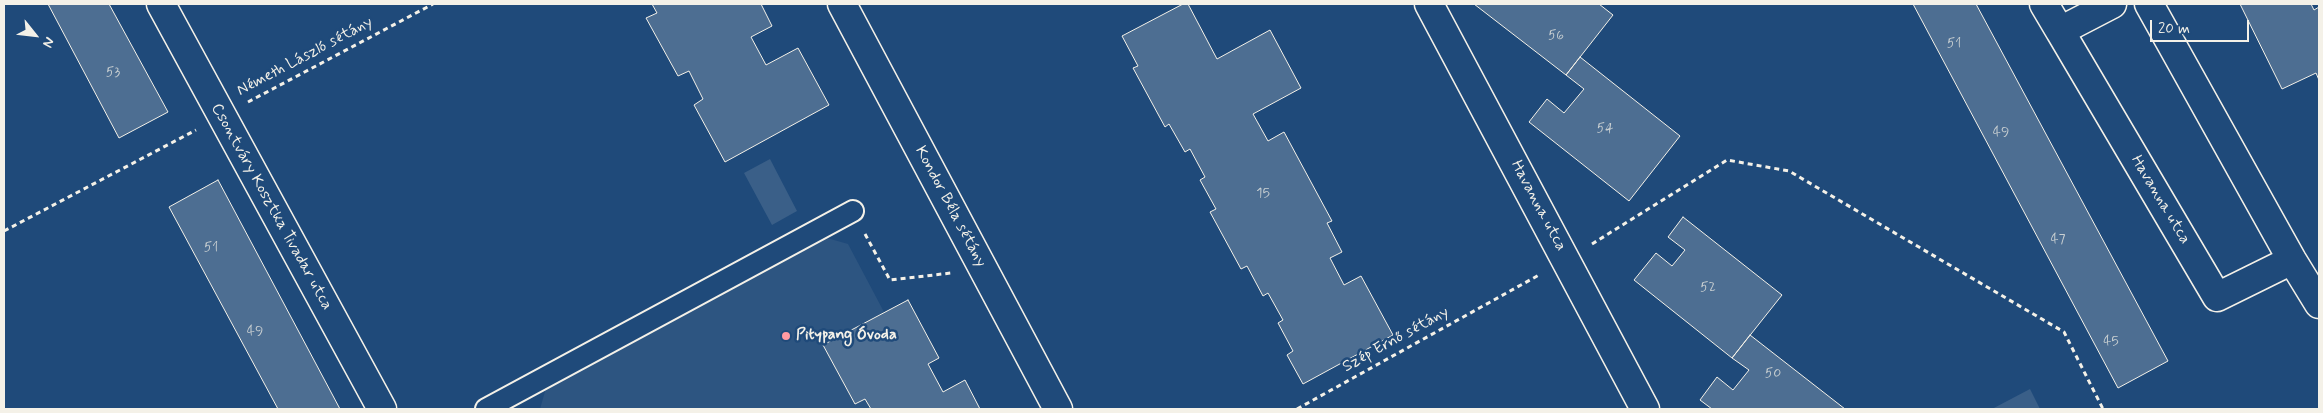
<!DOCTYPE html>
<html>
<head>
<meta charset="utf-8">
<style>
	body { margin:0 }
	#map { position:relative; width:2323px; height:413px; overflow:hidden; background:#1f4a7a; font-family:Mynerve,sans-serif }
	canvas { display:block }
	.frame { position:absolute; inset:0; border:5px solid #f4f1e8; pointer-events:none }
	.north { position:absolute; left:10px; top:10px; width:50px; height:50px; -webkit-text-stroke:4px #1f4a7a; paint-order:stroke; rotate:119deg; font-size:14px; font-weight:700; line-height:20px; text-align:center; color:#f4f1e8 }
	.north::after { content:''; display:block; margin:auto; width:18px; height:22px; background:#f4f1e8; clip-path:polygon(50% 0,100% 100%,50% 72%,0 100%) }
	.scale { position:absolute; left:2150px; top:20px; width:99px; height:22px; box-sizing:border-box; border:2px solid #f4f1e8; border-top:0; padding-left:6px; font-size:15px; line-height:18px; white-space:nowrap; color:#f4f1e8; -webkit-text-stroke:4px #1f4a7a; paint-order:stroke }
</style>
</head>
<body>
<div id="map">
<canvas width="2323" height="413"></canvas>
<div class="frame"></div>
<div class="north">N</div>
<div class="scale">20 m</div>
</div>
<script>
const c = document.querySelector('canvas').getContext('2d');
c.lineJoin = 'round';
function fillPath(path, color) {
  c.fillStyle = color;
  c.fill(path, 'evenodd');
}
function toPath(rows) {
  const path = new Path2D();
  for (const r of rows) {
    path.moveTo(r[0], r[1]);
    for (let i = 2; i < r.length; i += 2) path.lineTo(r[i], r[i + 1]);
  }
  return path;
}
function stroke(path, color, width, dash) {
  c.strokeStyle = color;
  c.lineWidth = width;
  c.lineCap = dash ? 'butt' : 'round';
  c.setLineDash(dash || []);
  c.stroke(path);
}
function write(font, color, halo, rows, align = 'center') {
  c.font = font + ' Mynerve,sans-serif';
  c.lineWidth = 5;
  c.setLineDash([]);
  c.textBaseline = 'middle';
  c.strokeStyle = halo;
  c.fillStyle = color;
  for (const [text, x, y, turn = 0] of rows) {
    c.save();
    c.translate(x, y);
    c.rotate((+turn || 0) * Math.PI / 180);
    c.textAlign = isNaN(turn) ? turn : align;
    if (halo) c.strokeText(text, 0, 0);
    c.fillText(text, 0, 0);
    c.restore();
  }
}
const built = toPath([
	[827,238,848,244,884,312,908,300,939,358,928,364,943,391,965,380,980,409,540,409,546,388]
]);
const green = toPath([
	[770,159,797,211,772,225,744,173],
	[2030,389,2040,409,1992,409]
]);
const building = toPath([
	[48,4,109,4,168,112,119,138,48,4],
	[652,4,761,4,772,26,751,37,766,65,798,48,829,105,725,162,694,105,703,99,689,71,678,76,646,18,657,13,652,4],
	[1183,4,1188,4,1217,59,1270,30,1301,88,1253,114,1268,141,1284,132,1332,221,1327,223,1342,252,1330,258,1344,285,1361,276,1393,335,1303,384,1287,355,1293,351,1278,323,1283,320,1268,293,1263,296,1247,266,1241,269,1210,212,1216,209,1200,180,1205,177,1190,149,1185,152,1169,124,1165,127,1133,68,1138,66,1122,36,1183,4],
	[1474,4,1599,4,1613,15,1566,75,1474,4],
	[1913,4,1976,4,2168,361,2118,388,1913,4],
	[2240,4,2311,4,2314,10,2319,7,2319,80,2316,73,2282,89,2240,4],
	[1580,57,1680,136,1629,201,1529,122,1547,99,1564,113,1584,89,1566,75,1580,57],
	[218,180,340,409,278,409,169,207,218,180],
	[1683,217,1782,295,1732,358,1634,280,1656,253,1672,266,1685,250,1668,237,1683,217],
	[908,300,939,358,928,364,943,392,965,380,980,409,871,409,865,399,855,404,823,345,908,300],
	[1750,335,1845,409,1712,409,1700,400,1717,377,1733,390,1749,370,1732,358,1750,335]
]);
const path = toPath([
	[248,102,433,4],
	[4,231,196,130],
	[865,234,890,280,951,273],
	[1592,244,1727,160,1789,171,2064,332,2103,409],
	[1297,409,1539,275]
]);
const lane = toPath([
	[486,409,853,211]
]);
const street = toPath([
	[161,4,382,409],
	[842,4,1058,409],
	[1429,4,1645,409],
	[2044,4,2060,31,2112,4],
	[2149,4,2292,260,2319,304],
	[2060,31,2217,297,2292,260]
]);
const markers = [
	[786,336,5,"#ff9aa2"]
];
const numberNames = [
	["56",1556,36],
	["51",1954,44],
	["53",113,73],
	["54",1605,129],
	["49",2001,133],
	["15",1263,194],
	["47",2058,240],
	["51",211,248],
	["52",1708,288],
	["49",255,332],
	["45",2111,342],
	["50",1773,374]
];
const streetNames = [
	["Németh László sétány",305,57,-28],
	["Havanna utca",2160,200,59],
	["Havanna utca",1538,206,62],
	["Csontváry Kosztka Tivadar utca",271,207,61],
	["Kondor Béla sétány",950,207,62],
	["Szép Ernő sétány",1396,340,-29]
];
const poiNames = [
	["Pitypang Óvoda",796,336]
];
fillPath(built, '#2d5581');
fillPath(green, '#3a5f88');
fillPath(building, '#4d6e92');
stroke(building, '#f4f1e8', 1);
stroke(lane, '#f4f1e8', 24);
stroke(street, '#f4f1e8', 31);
stroke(path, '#f4f1e8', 3, [5, 4]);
stroke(lane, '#1f4a7a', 20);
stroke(street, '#1f4a7a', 28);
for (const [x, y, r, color] of markers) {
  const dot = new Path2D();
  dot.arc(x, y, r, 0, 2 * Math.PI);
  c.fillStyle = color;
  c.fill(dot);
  stroke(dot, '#1f4a7a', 2);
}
write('14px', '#cad0d2', null, numberNames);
write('16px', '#f4f1e8', '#1f4a7a', streetNames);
write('bold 16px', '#f4f1e8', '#1f4a7a', poiNames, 'left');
</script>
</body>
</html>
